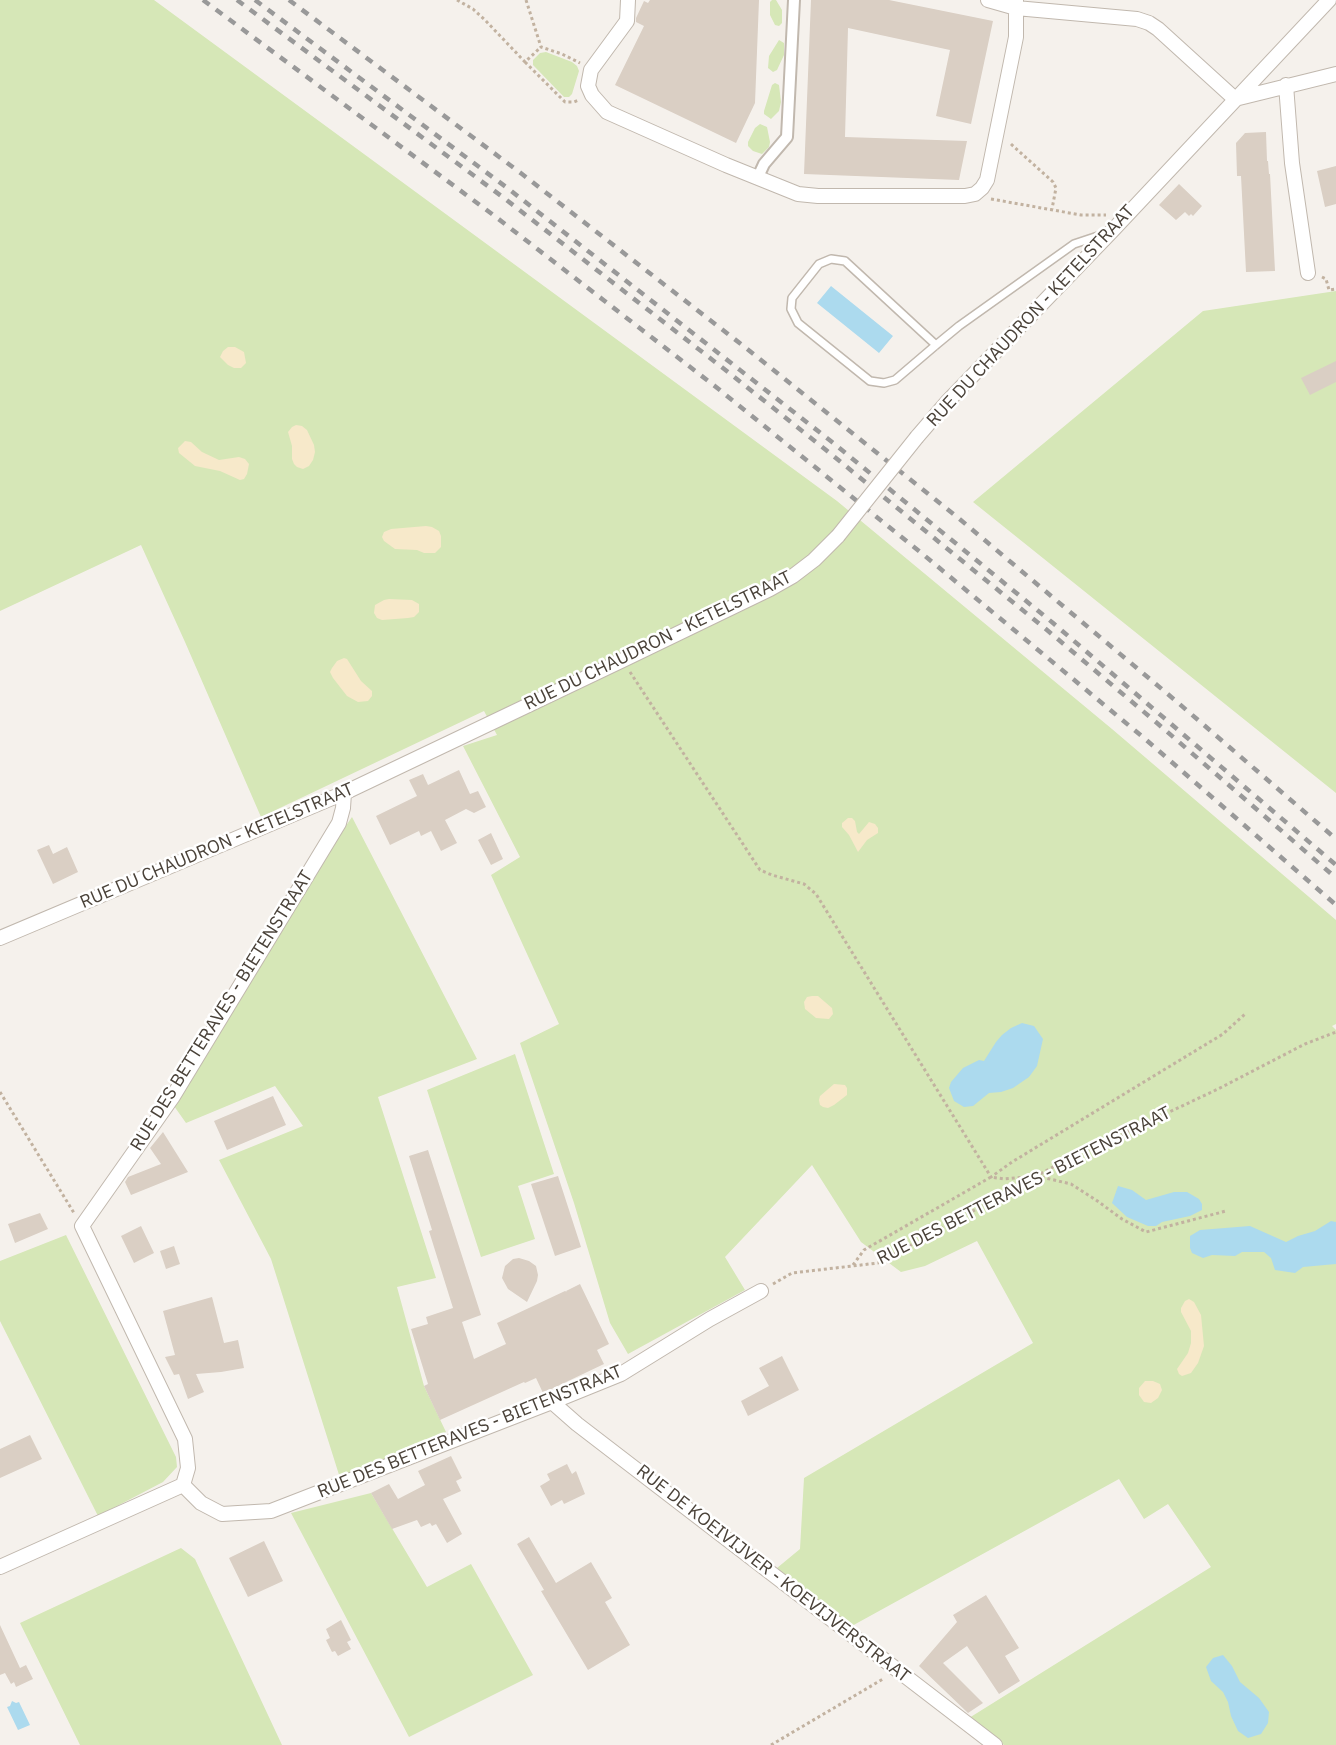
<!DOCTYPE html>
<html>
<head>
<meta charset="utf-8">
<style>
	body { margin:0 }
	canvas { display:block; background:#f5f1ec }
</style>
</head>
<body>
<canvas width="1336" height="1745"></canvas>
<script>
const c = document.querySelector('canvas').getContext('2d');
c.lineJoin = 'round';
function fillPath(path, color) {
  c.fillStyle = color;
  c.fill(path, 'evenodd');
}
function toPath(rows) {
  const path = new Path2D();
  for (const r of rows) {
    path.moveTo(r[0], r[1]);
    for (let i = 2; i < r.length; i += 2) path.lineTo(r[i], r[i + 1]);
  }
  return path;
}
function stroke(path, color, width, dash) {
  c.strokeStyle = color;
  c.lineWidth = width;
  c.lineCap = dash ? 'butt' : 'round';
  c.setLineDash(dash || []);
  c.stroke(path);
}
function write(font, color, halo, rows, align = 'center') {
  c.font = font + ' "IBM Plex Sans",sans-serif';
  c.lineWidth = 5;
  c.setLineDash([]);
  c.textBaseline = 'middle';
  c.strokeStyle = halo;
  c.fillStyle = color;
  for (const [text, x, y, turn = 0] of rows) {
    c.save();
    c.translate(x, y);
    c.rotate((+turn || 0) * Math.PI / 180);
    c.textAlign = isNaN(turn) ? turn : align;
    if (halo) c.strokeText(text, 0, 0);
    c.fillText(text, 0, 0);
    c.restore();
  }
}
const green = toPath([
	[0,0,154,0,837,501,1112,729,1336,920,1336,1024,1332,1026,1336,1030,1336,1745,1004,1745,969,1718,1211,1567,1168,1504,1144,1519,1119,1479,850,1627,777,1568,800,1549,804,1478,1033,1343,977,1241,925,1266,901,1272,861,1242,812,1165,725,1257,745,1290,628,1354,610,1323,574,1203,520,1043,559,1024,491,875,520,857,463,746,497,735,484,711,261,817,185,642,141,545,0,611],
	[772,0,776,0,782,10,782,23,779,26,775,25,770,15,770,2],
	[779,40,784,43,784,55,777,70,773,72,768,68,769,56],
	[546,52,572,62,577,66,579,71,572,94,569,97,564,97,533,65,533,60,540,53],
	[775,83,779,85,781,102,779,111,771,119,764,114,764,111,772,85],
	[760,124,767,127,770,142,769,147,762,154,753,151,748,146,748,142,755,128],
	[1336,291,1336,793,973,502,1203,311],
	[352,817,477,1059,378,1097,436,1278,397,1287,424,1386,446,1432,340,1478,271,1259,219,1160,303,1126,275,1086,186,1123,174,1106,309,879],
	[515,1054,554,1174,518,1186,535,1239,481,1257,427,1090],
	[66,1235,176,1457,177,1467,163,1482,98,1516,0,1321,0,1261],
	[371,1493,427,1587,471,1564,533,1675,409,1737,291,1513],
	[181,1548,195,1559,282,1745,80,1745,20,1623]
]);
const sand = toPath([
	[228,347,235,347,244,352,246,363,241,368,234,368,228,365,220,357,223,351],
	[296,425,302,426,307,430,314,445,315,452,313,460,309,466,303,469,297,467,294,464,292,459,292,446,288,432,292,427],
	[185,441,191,442,202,452,219,460,239,457,245,459,249,464,247,474,244,479,240,480,220,471,195,466,179,453,178,448],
	[426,526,432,527,439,531,441,536,441,547,435,553,424,553,417,550,395,549,384,541,382,537,384,532,391,529],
	[389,599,412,600,419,604,419,612,414,617,408,618,382,620,377,618,374,613,375,605,384,600],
	[344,658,347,659,361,681,372,691,372,696,368,701,358,702,347,696,333,678,330,672,332,668,337,661],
	[848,818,852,818,855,821,857,832,859,834,869,822,875,824,878,828,878,833,867,840,858,852,849,835,842,827,842,823],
	[812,996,818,996,832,1008,833,1014,829,1019,816,1018,805,1009,804,1002,807,997],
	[834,1084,845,1085,847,1088,847,1095,834,1105,828,1108,823,1107,820,1105,819,1100,820,1096],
	[1189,1299,1194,1302,1201,1315,1204,1346,1198,1363,1191,1373,1182,1376,1179,1374,1177,1369,1188,1353,1191,1343,1191,1331,1181,1312,1181,1308,1185,1301],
	[1145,1381,1153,1381,1160,1384,1162,1390,1158,1398,1151,1403,1144,1402,1139,1395,1139,1388]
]);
const water = toPath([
	[831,286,893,336,879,353,817,303],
	[1022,1023,1034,1026,1043,1039,1037,1066,1029,1077,1013,1088,1001,1092,989,1093,973,1106,964,1107,954,1101,949,1088,951,1082,963,1068,979,1060,984,1061,996,1042,1002,1035,1011,1028],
	[1118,1186,1132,1190,1146,1200,1174,1192,1187,1192,1199,1199,1202,1204,1202,1210,1190,1216,1162,1222,1156,1226,1148,1226,1127,1217,1112,1203],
	[1331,1221,1336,1222,1336,1264,1303,1267,1295,1273,1275,1270,1271,1258,1264,1252,1242,1252,1235,1256,1212,1255,1203,1258,1192,1253,1190,1248,1190,1236,1200,1230,1250,1226,1286,1242,1298,1236,1315,1231],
	[1223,1655,1232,1666,1240,1682,1259,1698,1269,1712,1268,1723,1261,1734,1248,1738,1238,1731,1231,1716,1228,1702,1223,1692,1211,1681,1206,1667,1213,1658],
	[12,1701,16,1703,19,1702,30,1725,18,1730,7,1707,10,1706]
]);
const building = toPath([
	[650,0,759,0,755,103,736,143,615,85,644,26,636,22,636,18,644,1,648,3],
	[811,0,889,0,993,21,971,124,936,116,950,50,848,28,845,137,967,141,959,180,804,174],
	[1266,132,1267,161,1268,161,1269,174,1270,174,1275,271,1246,272,1241,176,1237,176,1236,143,1245,133],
	[1336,166,1336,204,1325,207,1317,171],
	[1179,184,1202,206,1193,216,1191,214,1189,216,1185,212,1176,220,1159,205],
	[1336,361,1336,382,1310,395,1301,378],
	[459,770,470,794,478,791,486,807,474,813,466,809,445,820,457,843,441,851,431,831,421,836,419,831,390,845,376,816,417,796,409,780,423,774,428,785],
	[491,833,503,859,491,865,478,840],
	[49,845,53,854,67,847,78,872,53,884,37,850],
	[273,1096,286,1125,227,1150,214,1121],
	[163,1132,188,1172,131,1195,125,1182,128,1177,161,1164,150,1148],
	[428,1150,481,1315,462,1322,474,1359,506,1344,497,1323,565,1291,567,1292,566,1291,580,1284,609,1344,597,1350,604,1364,543,1393,536,1378,525,1383,524,1382,440,1420,424,1386,428,1384,411,1329,428,1324,426,1317,453,1308,429,1231,432,1230,409,1156],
	[558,1176,581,1247,555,1256,531,1184],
	[40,1213,48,1229,15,1243,8,1224],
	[141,1226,154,1253,134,1263,121,1236],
	[174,1246,180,1264,166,1269,160,1251],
	[519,1258,529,1261,536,1266,538,1275,537,1281,527,1302,508,1289,502,1278,505,1266,513,1259],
	[212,1297,224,1343,238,1340,244,1368,221,1372,196,1374,204,1392,188,1399,179,1374,174,1375,165,1357,175,1355,163,1311],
	[782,1356,799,1390,748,1416,741,1401,769,1386,759,1368],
	[30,1435,42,1459,0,1478,0,1449],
	[451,1456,462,1478,456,1481,461,1491,443,1499,462,1534,447,1543,436,1524,432,1526,430,1523,421,1527,417,1520,392,1529,371,1493,389,1484,398,1499,425,1485,418,1471],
	[567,1464,572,1474,576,1471,585,1494,564,1504,562,1500,551,1506,540,1486,550,1480,547,1474],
	[529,1537,556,1583,591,1562,612,1598,605,1602,630,1645,588,1670,541,1591,544,1590,517,1544],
	[264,1541,283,1581,248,1597,229,1558],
	[986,1595,1019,1648,1005,1656,1020,1681,999,1694,967,1646,943,1663,983,1703,968,1713,919,1666,957,1622,953,1615],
	[341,1620,351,1640,347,1642,351,1649,338,1656,335,1651,332,1652,326,1640,330,1638,326,1629],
	[0,1625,20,1668,26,1665,33,1679,16,1687,14,1682,11,1684,5,1673,0,1675]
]);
const path = toPath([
	[457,0,473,9,485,20,525,62,541,47],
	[526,0,541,47,562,54,580,63],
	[525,62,565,102,574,102,579,100],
	[1011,144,1053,182,1056,188,1052,209],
	[991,199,1081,215,1106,215],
	[1322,277,1326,279,1329,290,1336,289],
	[630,672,760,870,772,875,804,884,816,894,991,1177,1012,1162,1223,1034,1245,1014],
	[0,1092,74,1213],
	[853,1265,864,1250,991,1177,1004,1179,1037,1176,1071,1184,1096,1200,1122,1219,1146,1232,1226,1211],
	[773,1284,792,1273,878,1263,1053,1167,1218,1089,1305,1044,1336,1032],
	[771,1745,883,1679]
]);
const service = toPath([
	[936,345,845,261,831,259,819,264,792,298,791,309,798,323,870,381,884,383,895,380,936,345,959,326,1074,244,1104,234]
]);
const pedestrian = toPath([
	[758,177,764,164,787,137,794,0]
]);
const minor = toPath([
	[628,0,627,21,591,70,588,86,592,95,607,112,726,165,798,194,818,196,965,196,975,194,982,188,987,180,1016,37,1016,0],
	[988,0,1016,8,1137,19,1149,23,1158,29,1235,99,1336,74],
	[1286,85,1292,163,1308,273],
	[917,437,948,401,1112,231,1329,0],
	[0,938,344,793,623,660,770,589,793,576,814,560,838,536],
	[552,1402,577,1424,995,1745],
	[183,1485,188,1468,185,1439,82,1226,172,1098,339,823,343,808,344,793],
	[0,1567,183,1485,201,1503,222,1514,271,1511,552,1402,621,1374,710,1319,761,1291]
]);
const rail = toPath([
	[203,0,492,214,716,387,925,556,1144,738,1336,905],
	[237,0,504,198,728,372,826,450,1047,630,1157,723,1336,878],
	[255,0,510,190,832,442,1053,623,1336,865],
	[289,0,522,174,746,348,956,516,1176,701,1336,839]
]);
const minorBridge = toPath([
	[838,536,917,437]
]);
const streetNames = [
	["RUE DU CHAUDRON - KETELSTRAAT",1031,316,-47],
	["RUE DU CHAUDRON - KETELSTRAAT",658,641,-26],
	["RUE DU CHAUDRON - KETELSTRAAT",217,846,-23],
	["RUE DES BETTERAVES - BIETENSTRAAT",222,1011,-58],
	["RUE DES BETTERAVES - BIETENSTRAAT",1024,1186,-27],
	["RUE DES BETTERAVES - BIETENSTRAAT",470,1432,-22],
	["RUE DE KOEIVIJVER - KOEVIJVERSTRAAT",773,1574,38]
];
fillPath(green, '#d6e7b7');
fillPath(sand, '#f7e9ca');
fillPath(water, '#acdaee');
fillPath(building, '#dacfc4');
stroke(service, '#c1b8ae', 10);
stroke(pedestrian, '#c1b8ae', 14);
stroke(minor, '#c1b8ae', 16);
stroke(path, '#c2b2a0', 3, [3, 3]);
stroke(service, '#fff', 7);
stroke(pedestrian, '#fff', 10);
stroke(minor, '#fff', 14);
stroke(rail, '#999', 4.5, [8, 8]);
stroke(minorBridge, '#c1b8ae', 16, []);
stroke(minorBridge, '#fff', 14);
write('18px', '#4a4239', '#fff', streetNames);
</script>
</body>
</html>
